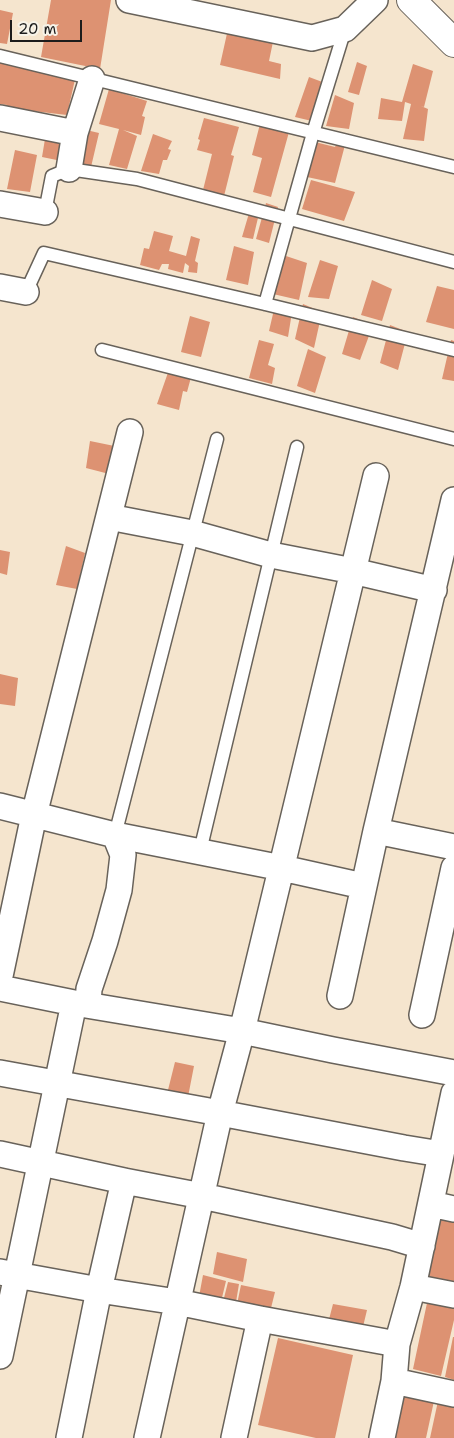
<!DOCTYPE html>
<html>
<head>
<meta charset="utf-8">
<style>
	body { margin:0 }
	#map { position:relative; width:454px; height:1438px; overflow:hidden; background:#f5e5ce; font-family:"Shantell Sans",sans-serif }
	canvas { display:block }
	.scale { position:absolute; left:10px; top:20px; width:72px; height:22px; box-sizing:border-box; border:2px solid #1c1c1c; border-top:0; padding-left:6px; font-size:15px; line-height:18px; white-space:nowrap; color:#1c1c1c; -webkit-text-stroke:4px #f7f3e8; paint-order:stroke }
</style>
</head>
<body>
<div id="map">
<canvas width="454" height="1438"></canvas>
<div class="scale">20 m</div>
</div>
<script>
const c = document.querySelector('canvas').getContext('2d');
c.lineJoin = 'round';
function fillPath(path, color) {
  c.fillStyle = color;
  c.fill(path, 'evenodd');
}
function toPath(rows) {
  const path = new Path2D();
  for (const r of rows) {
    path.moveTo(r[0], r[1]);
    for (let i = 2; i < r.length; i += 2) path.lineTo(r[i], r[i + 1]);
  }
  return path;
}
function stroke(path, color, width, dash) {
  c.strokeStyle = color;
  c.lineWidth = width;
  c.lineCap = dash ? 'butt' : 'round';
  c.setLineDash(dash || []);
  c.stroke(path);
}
const building = toPath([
	[51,0,111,0,100,69,41,57],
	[0,10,13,13,7,44,0,43],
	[228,29,274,37,269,61,281,64,280,79,220,65],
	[0,57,76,75,67,115,7,108,7,105,0,104],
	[357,62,367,66,359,95,348,92],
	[413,64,433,71,424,107,421,106,428,109,424,141,403,139,411,104,405,102,402,121,378,119,381,98,402,102],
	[309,77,325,83,316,122,295,117],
	[109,89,147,101,142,116,145,117,141,135,123,130,137,136,127,169,109,165,119,129,99,124],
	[335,95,354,103,349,129,326,126],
	[204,118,239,127,231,155,234,156,224,196,203,190,212,154,197,150,200,140,198,139],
	[48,121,99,133,91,167,42,157],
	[260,124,289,132,271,197,253,192,262,158,252,155],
	[153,134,172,141,168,149,171,150,167,160,163,160,159,174,141,171],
	[338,141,345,145,335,183,307,177,315,142,335,147],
	[15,150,37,155,30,192,7,189],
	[311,180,355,192,344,221,302,209],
	[252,203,261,205,253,239,242,237],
	[266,203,278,207,269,243,256,239],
	[154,231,173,236,169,251,186,256,191,236,200,239,195,261,198,263,197,273,188,272,189,266,185,263,183,273,168,269,169,264,162,264,159,270,140,265,144,248,149,249],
	[234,246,254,252,248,285,226,280],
	[283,255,307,263,299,300,273,294],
	[320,260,338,266,329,299,308,297],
	[372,280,392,289,382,321,361,315],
	[437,286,454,290,454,329,426,322],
	[276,301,293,306,288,337,269,331],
	[303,304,322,312,314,348,295,339],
	[190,316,210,322,201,357,181,352],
	[353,317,373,325,360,360,342,354],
	[390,325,408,332,398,370,380,363],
	[259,340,274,344,268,365,275,368,272,384,249,378],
	[451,340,454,341,454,381,442,379],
	[308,349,326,357,315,393,297,386],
	[171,364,193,370,187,392,183,391,179,410,157,404],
	[90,441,129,449,117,476,86,468],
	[66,546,85,553,77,589,56,585],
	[0,550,10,552,7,575,0,573],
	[0,674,18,678,15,706,0,704],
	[175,1062,194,1066,187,1102,166,1098],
	[442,1214,454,1217,454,1287,427,1281],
	[217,1252,247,1259,243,1282,213,1274],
	[203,1275,226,1281,220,1306,198,1302],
	[228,1282,239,1284,235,1308,222,1306],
	[241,1285,275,1292,269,1316,236,1309],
	[427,1303,454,1308,454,1320,441,1376,413,1369],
	[333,1304,367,1310,361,1335,326,1331],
	[453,1337,454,1337,454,1380,445,1377],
	[278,1338,353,1355,335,1438,316,1438,258,1425],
	[404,1395,434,1401,426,1438,395,1438],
	[438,1401,454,1404,454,1438,430,1438]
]);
const service = toPath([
	[0,56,454,167],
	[45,212,52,176,69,169,137,179,454,262],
	[26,292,44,253,265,304,454,350],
	[265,304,313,133,345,29],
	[102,350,454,439],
	[115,835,217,439],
	[200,851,297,447]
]);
const minor = toPath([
	[129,0,312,38,345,29,375,0],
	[0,118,75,133,69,169],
	[75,133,92,79],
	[0,204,45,212],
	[0,287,26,292],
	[109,517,192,533,271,555,353,571,434,590],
	[0,806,115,835,282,868,363,886],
	[376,831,454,847],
	[0,976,34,815,130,432],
	[0,988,74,1003,242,1031,333,1050,454,1073],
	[340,996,376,831,454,500],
	[88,1005,89,989,105,941,119,890,123,855,115,835],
	[422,1015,454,868],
	[0,1073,220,1113,404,1148,441,1154],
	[0,1154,124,1181,202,1196,392,1237,422,1246],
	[431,1204,454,1209],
	[0,1272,99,1290,177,1302,260,1319,397,1344],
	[413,1287,454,1295],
	[0,1356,74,1003],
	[394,1381,454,1394],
	[69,1438,99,1290,124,1181],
	[147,1438,220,1113,242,1031,376,476],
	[234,1438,260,1319],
	[382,1438,394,1381,397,1344,413,1287,454,1093]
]);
const tertiary = toPath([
	[411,0,454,43]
]);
fillPath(building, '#dd9272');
stroke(service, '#68625a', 15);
stroke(minor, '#68625a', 28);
stroke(tertiary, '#68625a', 30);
stroke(service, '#fff', 12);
stroke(minor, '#fff', 25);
stroke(tertiary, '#fff', 28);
</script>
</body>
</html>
